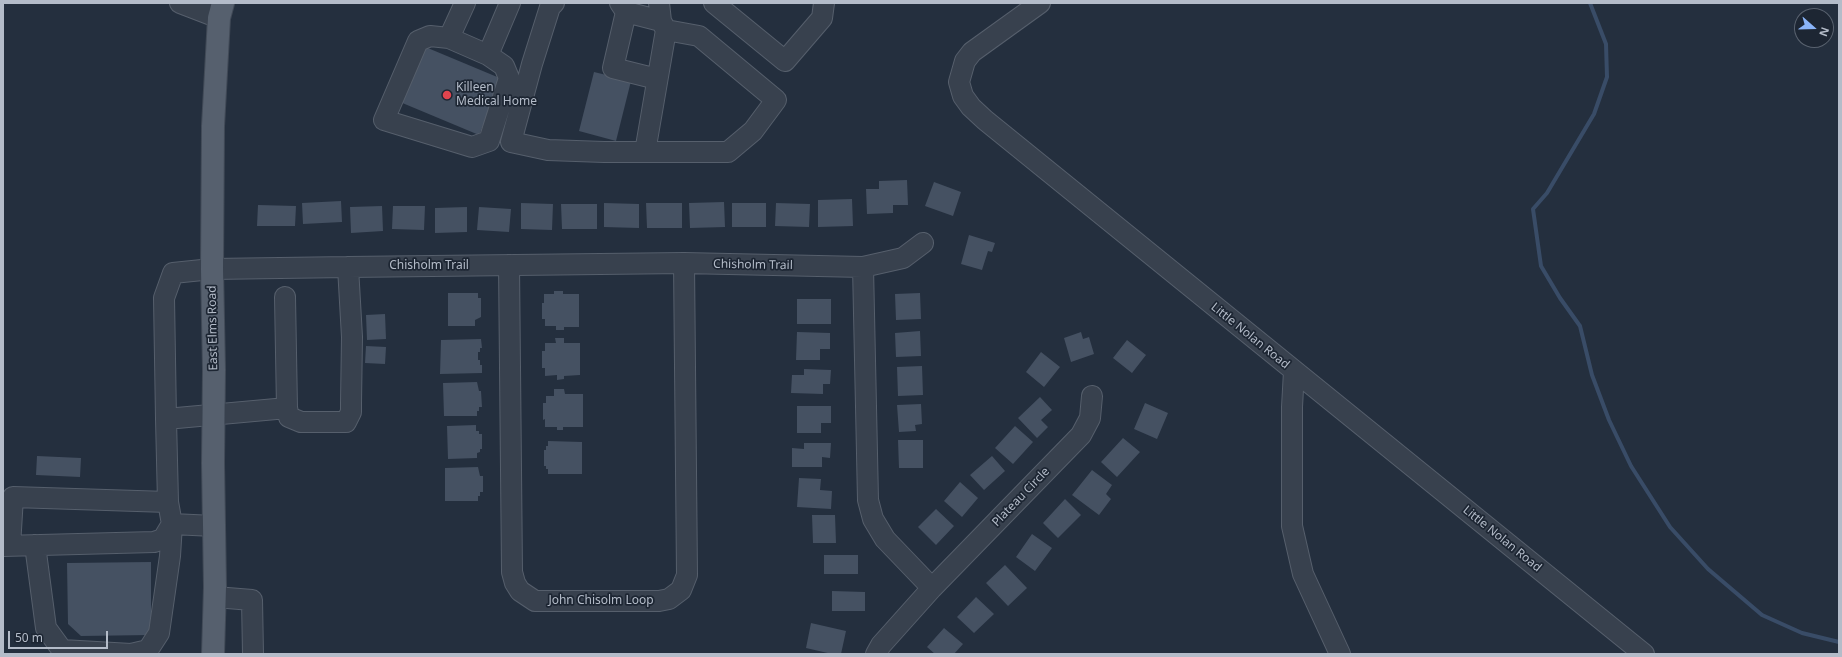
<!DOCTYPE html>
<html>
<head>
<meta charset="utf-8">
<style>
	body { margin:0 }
	#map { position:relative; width:1842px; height:657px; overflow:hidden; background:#242f3e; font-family:"Noto Sans",sans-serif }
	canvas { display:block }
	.frame { position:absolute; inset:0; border:4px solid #b4bcc9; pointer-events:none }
	.north { position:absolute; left:1794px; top:8px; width:40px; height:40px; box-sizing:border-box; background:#1d2633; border:1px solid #59626f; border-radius:50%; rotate:110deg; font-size:11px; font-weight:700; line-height:16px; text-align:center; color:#b4bcc9 }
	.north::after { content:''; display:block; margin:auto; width:14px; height:18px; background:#8ab4f8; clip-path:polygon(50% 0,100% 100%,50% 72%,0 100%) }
	.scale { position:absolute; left:8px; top:631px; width:100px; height:18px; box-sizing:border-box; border:2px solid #b4bcc9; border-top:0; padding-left:5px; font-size:12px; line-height:14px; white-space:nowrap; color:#b4bcc9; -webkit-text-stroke:3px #1d2633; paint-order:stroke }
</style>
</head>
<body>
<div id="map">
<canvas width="1842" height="657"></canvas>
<div class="frame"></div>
<div class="north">N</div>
<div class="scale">50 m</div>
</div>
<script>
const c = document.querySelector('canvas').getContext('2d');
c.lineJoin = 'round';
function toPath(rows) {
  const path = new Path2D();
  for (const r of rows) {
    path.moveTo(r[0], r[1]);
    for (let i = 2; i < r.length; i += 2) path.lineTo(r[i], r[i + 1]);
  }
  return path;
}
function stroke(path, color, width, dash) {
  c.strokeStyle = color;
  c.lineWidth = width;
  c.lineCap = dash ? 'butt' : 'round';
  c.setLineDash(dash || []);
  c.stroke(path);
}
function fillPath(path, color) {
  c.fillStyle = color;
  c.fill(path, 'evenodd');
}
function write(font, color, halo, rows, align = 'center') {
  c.font = font + ' "Noto Sans",sans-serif';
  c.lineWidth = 3.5;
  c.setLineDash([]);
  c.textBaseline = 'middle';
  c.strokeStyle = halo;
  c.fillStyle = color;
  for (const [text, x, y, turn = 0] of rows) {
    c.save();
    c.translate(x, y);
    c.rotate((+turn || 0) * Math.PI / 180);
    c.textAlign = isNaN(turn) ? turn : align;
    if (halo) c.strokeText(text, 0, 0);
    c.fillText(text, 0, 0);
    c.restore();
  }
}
const stream = toPath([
	[1590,3,1606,44,1607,77,1594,114,1547,193,1533,209,1541,266,1560,298,1580,326,1592,375,1609,420,1631,466,1670,527,1708,569,1762,615,1802,633,1839,642]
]);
const building = toPath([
	[423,46,502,79,479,135,400,102],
	[594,72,631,81,616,141,579,131],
	[907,180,908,205,893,205,893,213,867,214,866,189,879,189,879,181],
	[934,182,961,192,953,216,925,206],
	[852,199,853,226,818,227,818,200],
	[341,201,342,222,303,224,302,203],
	[724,202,725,227,690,228,689,203],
	[521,203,553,204,552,230,521,229],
	[604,203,639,204,639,228,604,227],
	[646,203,682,203,682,228,647,228],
	[732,203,766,203,766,227,732,227],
	[776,203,810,204,809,227,775,226],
	[561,204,597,204,597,229,562,229],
	[258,205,296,206,295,226,257,226],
	[382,206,383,231,351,233,350,207],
	[393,206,425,206,424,230,392,229],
	[467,207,467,232,435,233,435,208],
	[479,207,511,209,509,232,477,230],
	[969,235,995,243,992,252,988,251,982,270,961,264],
	[554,291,563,291,563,294,579,294,579,327,564,327,564,330,556,330,556,326,545,326,545,319,542,319,542,303,544,303,544,294,554,294],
	[448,293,478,293,478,298,481,298,481,317,475,320,475,326,448,326],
	[920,293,921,319,896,320,895,294],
	[797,299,831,299,831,324,797,324],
	[385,314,386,339,367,340,366,315],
	[920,331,921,356,896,357,895,333],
	[797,332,830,333,830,349,820,349,820,360,796,360],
	[1081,332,1083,339,1089,337,1094,354,1071,362,1064,338],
	[555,338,564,338,564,343,580,343,580,375,564,376,564,379,557,380,557,375,545,376,545,368,542,368,542,351,545,351,545,343,556,343],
	[481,339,482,348,480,348,480,352,478,352,478,360,480,360,480,365,482,365,482,373,440,374,441,340],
	[1127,340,1146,355,1132,373,1113,358],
	[366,346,386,347,385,364,365,363],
	[1041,352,1060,367,1044,387,1026,372],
	[922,366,923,395,898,396,897,367],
	[804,369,831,370,830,384,823,384,823,394,791,393,792,375,804,375],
	[477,382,479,391,481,391,482,407,479,407,479,411,477,411,477,416,444,416,443,383],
	[554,389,564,389,565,394,583,394,583,427,563,427,563,430,557,430,557,427,545,427,545,419,543,420,543,403,546,403,546,396,554,396],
	[1040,397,1052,410,1041,420,1048,427,1037,438,1018,418],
	[1145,403,1168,413,1157,439,1134,429],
	[921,404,922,424,915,425,916,431,899,432,897,405],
	[797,406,831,406,831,423,821,423,821,433,797,433],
	[476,425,476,431,479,431,479,434,482,434,482,449,480,449,480,452,477,453,477,458,448,459,447,426],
	[1015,426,1033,442,1013,464,995,448],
	[1123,438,1140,452,1117,477,1101,462],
	[898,440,923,440,923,468,899,468],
	[548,441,582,442,582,474,548,474,548,469,546,469,546,466,544,466,544,450,546,450,546,446,548,446],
	[804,443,831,443,830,458,822,457,822,467,792,467,792,448,804,449],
	[37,456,81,458,80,477,36,475],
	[992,456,1005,471,984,490,970,475],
	[478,467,480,476,483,476,483,492,480,492,480,496,478,496,478,501,445,501,445,468],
	[1092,470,1112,485,1106,494,1111,499,1099,515,1072,495],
	[799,478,821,479,820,490,832,491,831,509,797,507],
	[960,482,978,498,962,517,944,501],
	[1065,499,1081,515,1058,538,1043,523],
	[936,509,954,526,936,545,918,527],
	[812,515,835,515,836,543,813,543],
	[1032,534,1052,548,1035,571,1016,557],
	[824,555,858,555,858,574,824,574],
	[151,562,151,635,81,636,68,624,67,563],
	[1005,565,1027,588,1008,606,986,583],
	[832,591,865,592,865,611,832,611],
	[976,597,994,614,974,633,957,617],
	[811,623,846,631,841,654,832,654,806,648],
	[944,628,963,644,954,654,935,654,927,647]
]);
const minor = toPath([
	[180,3,219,18],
	[465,3,449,38,430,36,418,41,384,120,472,147,489,141,509,78,504,66,488,55,510,3],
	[554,3,550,7,532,64,511,142,548,150,604,152,728,152,753,131,776,100,699,36,666,30,661,21,659,3],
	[620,3,626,12,661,21],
	[714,3,785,61,822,18,824,3],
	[1040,3,972,52,965,61,959,82,963,96,971,107,985,120,1644,654],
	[626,12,613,68,657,79],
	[449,38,488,55],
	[645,152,666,30],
	[509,265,512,572,515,583,520,591,535,601,659,601,669,599,681,590,687,575,684,263],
	[863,267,868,500,873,519,885,539,932,588],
	[285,297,287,408],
	[1294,371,1292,407,1292,526,1303,574,1340,654],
	[166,419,164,298,173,273,212,269,348,267,684,263,863,267,903,258,923,243],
	[35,545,46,628,62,650,131,654,148,650,159,633,170,556,172,524,168,502,166,419,287,408,289,417,301,422,346,422,351,412,351,403,352,337,348,267],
	[3,546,154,542,163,539,172,524,214,526],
	[10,546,13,497,168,502],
	[215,597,252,600,253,654],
	[876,654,881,645,932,588,1081,435,1090,418,1092,396]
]);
const major = toPath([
	[213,654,215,587,213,463,214,370,212,269,213,126,219,18,223,3]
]);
const markers = [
	[447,95,5,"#e0444e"]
];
const poiNames = [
	["Killeen",456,88],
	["Medical Home",456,102]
];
const streetNames = [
	["Chisholm Trail",753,265,1],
	["Chisholm Trail",429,266],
	["East Elms Road",213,328,-91],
	["Little Nolan Road",1250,336,39],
	["Plateau Circle",1021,497,-46],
	["Little Nolan Road",1502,539,39],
	["John Chisolm Loop",601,601]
];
stroke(stream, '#394c67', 4);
fillPath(building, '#455162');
stroke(minor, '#565f6c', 22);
stroke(major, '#414a57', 24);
stroke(minor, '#38414e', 20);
stroke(major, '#56606e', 22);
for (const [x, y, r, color] of markers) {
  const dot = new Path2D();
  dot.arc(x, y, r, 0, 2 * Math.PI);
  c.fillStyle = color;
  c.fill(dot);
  stroke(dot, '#1d2633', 1.5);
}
write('12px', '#b4bcc9', '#1d2633', poiNames, 'left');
write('12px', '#b4bcc9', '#1d2633', streetNames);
</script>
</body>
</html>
